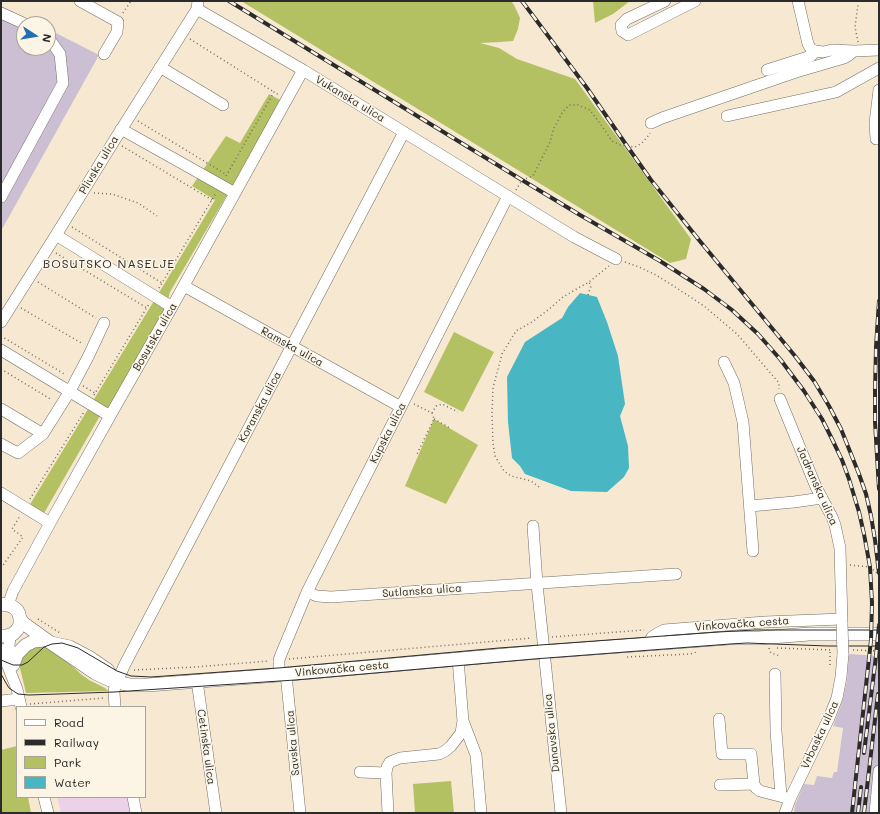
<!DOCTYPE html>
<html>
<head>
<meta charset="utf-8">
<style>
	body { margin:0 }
	#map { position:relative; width:880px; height:814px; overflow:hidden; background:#f7e8d1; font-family:Mali,sans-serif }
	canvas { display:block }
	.frame { position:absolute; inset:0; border:2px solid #2b2b2b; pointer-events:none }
	.legend { position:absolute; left:16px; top:706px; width:130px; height:92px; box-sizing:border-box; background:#fcf5e5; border:1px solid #a8a49b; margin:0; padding:5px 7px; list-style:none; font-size:12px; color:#2b2b2b }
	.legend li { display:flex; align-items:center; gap:8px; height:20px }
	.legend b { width:20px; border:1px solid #a8a49b }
	.north { position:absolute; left:16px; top:16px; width:40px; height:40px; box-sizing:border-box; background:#fcf5e5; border:1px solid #a8a49b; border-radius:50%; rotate:102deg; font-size:11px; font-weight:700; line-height:16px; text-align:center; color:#2b2b2b }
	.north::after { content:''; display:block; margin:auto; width:14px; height:18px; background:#1f6fb2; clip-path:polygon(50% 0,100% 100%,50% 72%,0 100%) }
</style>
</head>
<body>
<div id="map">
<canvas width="880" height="814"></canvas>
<div class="frame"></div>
<ul class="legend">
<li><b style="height:5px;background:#fff"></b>Road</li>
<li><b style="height:5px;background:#2b2b2b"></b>Railway</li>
<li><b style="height:11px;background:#b3c163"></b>Park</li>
<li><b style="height:11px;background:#49b6c4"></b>Water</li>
</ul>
<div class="north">N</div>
</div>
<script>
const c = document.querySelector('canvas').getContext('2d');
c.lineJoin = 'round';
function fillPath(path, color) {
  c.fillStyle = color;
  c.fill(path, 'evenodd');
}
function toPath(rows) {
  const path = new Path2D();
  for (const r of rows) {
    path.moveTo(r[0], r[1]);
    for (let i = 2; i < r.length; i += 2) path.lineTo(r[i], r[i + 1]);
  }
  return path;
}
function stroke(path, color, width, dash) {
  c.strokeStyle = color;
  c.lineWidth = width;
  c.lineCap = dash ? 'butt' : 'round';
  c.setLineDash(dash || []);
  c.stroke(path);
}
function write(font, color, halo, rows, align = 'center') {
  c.font = font + ' Mali,sans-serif';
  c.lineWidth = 3;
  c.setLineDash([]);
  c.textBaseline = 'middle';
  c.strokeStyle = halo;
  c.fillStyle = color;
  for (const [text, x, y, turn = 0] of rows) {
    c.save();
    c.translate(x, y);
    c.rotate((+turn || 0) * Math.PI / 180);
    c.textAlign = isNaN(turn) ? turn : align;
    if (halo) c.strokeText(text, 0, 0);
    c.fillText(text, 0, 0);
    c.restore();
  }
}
const built = toPath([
	[57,797,127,797,131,813,61,813]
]);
const industrial = toPath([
	[1,6,38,24,24,24,24,48,48,48,48,29,99,55,1,231],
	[849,654,879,656,879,813,794,813,795,805,804,784,814,785,817,776,832,778,834,772,837,772,843,728,833,726,842,703,847,681]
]);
const green = toPath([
	[241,1,511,1,514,5,520,18,518,29,513,41,500,42,480,43,499,48,517,59,575,79,691,239,686,259,670,263],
	[593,1,630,1,613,14,595,23],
	[269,94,282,101,170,292,165,312,110,407,105,407,43,515,29,506,160,291,215,200,192,186,226,136,240,143],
	[454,332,494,352,463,412,424,392],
	[434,419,478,445,446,504,405,486],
	[41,645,51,650,69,663,82,675,89,680,105,688,108,691,26,693,20,668,19,660,29,649],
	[17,746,17,797,28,797,31,813,1,813,1,750],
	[451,781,454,813,415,813,413,784]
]);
const water = toPath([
	[580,293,597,297,607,322,618,356,625,404,620,416,628,446,629,468,624,477,607,492,571,491,525,474,520,466,512,458,508,422,507,377,525,342,562,318,568,307]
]);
const path = toPath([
	[123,13,131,1],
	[190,39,274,92],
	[858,42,855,27,858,4],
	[138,121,227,175],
	[122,146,212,200],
	[226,176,274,92,279,95],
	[516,190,522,180,533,176,550,142,554,128,562,113,569,105,578,105,590,110,604,129,612,141,620,145,635,147,642,143,649,135,650,133],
	[94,193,112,194,138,203,157,216],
	[72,227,162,283],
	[56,253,147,308],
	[625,262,639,267,656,275,672,285,704,306,737,334,779,383,779,389],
	[38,282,96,318],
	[159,288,216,193],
	[588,295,591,286,589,282],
	[21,308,83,344],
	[1,336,66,375],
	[1,369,52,400],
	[83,386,95,393],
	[94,395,149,304],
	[414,404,432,413,434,419,417,454],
	[432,413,436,406,442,404,458,412],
	[434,419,450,428],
	[539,487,531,481,511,476,504,471,495,456,493,443,492,413,493,388,502,354,516,331,532,322,548,310,563,297,580,287,589,282,609,266],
	[30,499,84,412],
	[850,565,870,567,879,575],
	[1,568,23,537,12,529,20,516],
	[38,619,60,633],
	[552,637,644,630],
	[769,648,770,651,771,653,780,656],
	[777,648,833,650],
	[853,650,879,651],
	[627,657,690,654,697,652],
	[289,659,532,638],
	[830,665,830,650],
	[134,670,195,667,269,661],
	[30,704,104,698]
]);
const minor = toPath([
	[80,1,118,22,117,32,104,54],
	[665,1,627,19,621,25,622,31,628,35,695,1],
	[798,1,808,44,811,49,815,51,823,52,832,50,854,51,879,50],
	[197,9,303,70,574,237,616,259],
	[1,13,25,24],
	[160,67,223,105],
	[767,70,811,56,815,51],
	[727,116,836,92,879,68],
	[651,123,662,118,796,72,844,58,849,55,854,51],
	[121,129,235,193],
	[876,139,875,123,879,90],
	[1,197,63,83,60,54,48,37],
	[56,235,172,307],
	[184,286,401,407],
	[1,322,56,235,114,141,197,9,198,1],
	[1,350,110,416],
	[724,362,734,383,743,422,753,551],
	[780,399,816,487,832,517,835,525,840,548,842,624],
	[1,409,43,434],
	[1,444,18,453,43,434,70,391,88,357,104,323],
	[1,493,50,523],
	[750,506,794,502,822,498],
	[533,526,537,584,561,813],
	[307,592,317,596,331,597,676,574],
	[8,605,13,591,50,523,110,416,172,307,303,70],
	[10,635,9,646,13,663],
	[51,642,70,646,89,656,108,669,117,682],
	[648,644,652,637,660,632,664,630,765,622,842,619],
	[1,649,17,689,21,707],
	[286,674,300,813],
	[775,674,776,731,781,796],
	[279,675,279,660,280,657,307,592,508,196],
	[197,681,216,813],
	[1,701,19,699],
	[115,707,114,692,115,686,125,664,404,132],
	[719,719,722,754,751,754,754,784],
	[463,721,476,755,481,813],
	[360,772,386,773],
	[720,785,754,784,756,788,760,791,787,798],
	[44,797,48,813],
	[133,797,136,813],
	[388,813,386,773,387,767,390,762,400,758,439,754,445,751,451,746,461,733,463,721,458,659],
	[785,813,790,799,829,718,837,698,841,677,843,654],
	[875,813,879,771]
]);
const major = toPath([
	[1,604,8,605,13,607,17,610,19,614,20,619,20,625,17,630,13,634,7,636,1,636],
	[20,619,23,623,48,641,95,673,110,680,121,683,130,685,147,685,279,675,528,653,729,638,759,638,809,634,879,634],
	[13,665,17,654,26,645,34,641,44,640]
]);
const tram = toPath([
	[1,660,13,665,22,665,28,662,44,647,52,644,62,643,72,646,78,648,117,671,131,676,151,677,278,668,499,648,718,632,755,630,879,630],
	[1,674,6,683,9,688,18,694,29,695,58,694,114,692,295,680,534,659,730,644,747,643,828,646,879,646]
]);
const rail = toPath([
	[229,1,522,180,580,215,660,261,704,289,732,310,758,334,780,359,804,391,822,419,832,439,842,460,849,479,859,512,864,534,870,567,872,603,871,640,852,813],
	[522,1,587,88,627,146,651,180,699,240,795,356,814,381,829,406,841,429,859,474,866,494,871,516,875,540,879,573],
	[879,301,876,347,875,391,875,422,879,489],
	[864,753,876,656,879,625],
	[858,813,861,787],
	[864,813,878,694]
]);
const minorBridge = toPath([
	[842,624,843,654]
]);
const streetNames = [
	["Vukanska ulica",350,99,31],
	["Plivska ulica",99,165,-59],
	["Bosutska ulica",155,337,-60],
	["Ramska ulica",292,347,29],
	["Koranska ulica",260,407,-62],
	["Kupska ulica",388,433,-63],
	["Jadranska ulica",817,486,66],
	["Sutlanska ulica",422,591,-4],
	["Vinkovačka cesta",742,624,-4],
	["Vinkovačka cesta",342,669,-5],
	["Dunavska ulica",552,733,-96],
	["Vrbaska ulica",820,735,-65],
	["Savska ulica",293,743,-95],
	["Cetinska ulica",206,747,82]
];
const neighbourhoodNames = [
	["BOSUTSKO NASELJE",109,264]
];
fillPath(built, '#edd1e9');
fillPath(industrial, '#ccbfd4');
fillPath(green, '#b3c163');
fillPath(water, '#49b6c4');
stroke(minor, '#726d65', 12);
stroke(major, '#726d65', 14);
stroke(path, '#726d65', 1.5, [1, 3]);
stroke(minor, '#fff', 11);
stroke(major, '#fff', 13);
stroke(tram, '#2b2b2b', 1);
stroke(rail, '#2b2b2b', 4);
stroke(rail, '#fcf5e5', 2.5, [8]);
stroke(minorBridge, '#726d65', 12, []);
stroke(minorBridge, '#fff', 11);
write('11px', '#2b2b2b', '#fcf5e5', streetNames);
c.letterSpacing = '1px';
write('12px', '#2b2b2b', '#fcf5e5', neighbourhoodNames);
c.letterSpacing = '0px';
</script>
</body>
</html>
